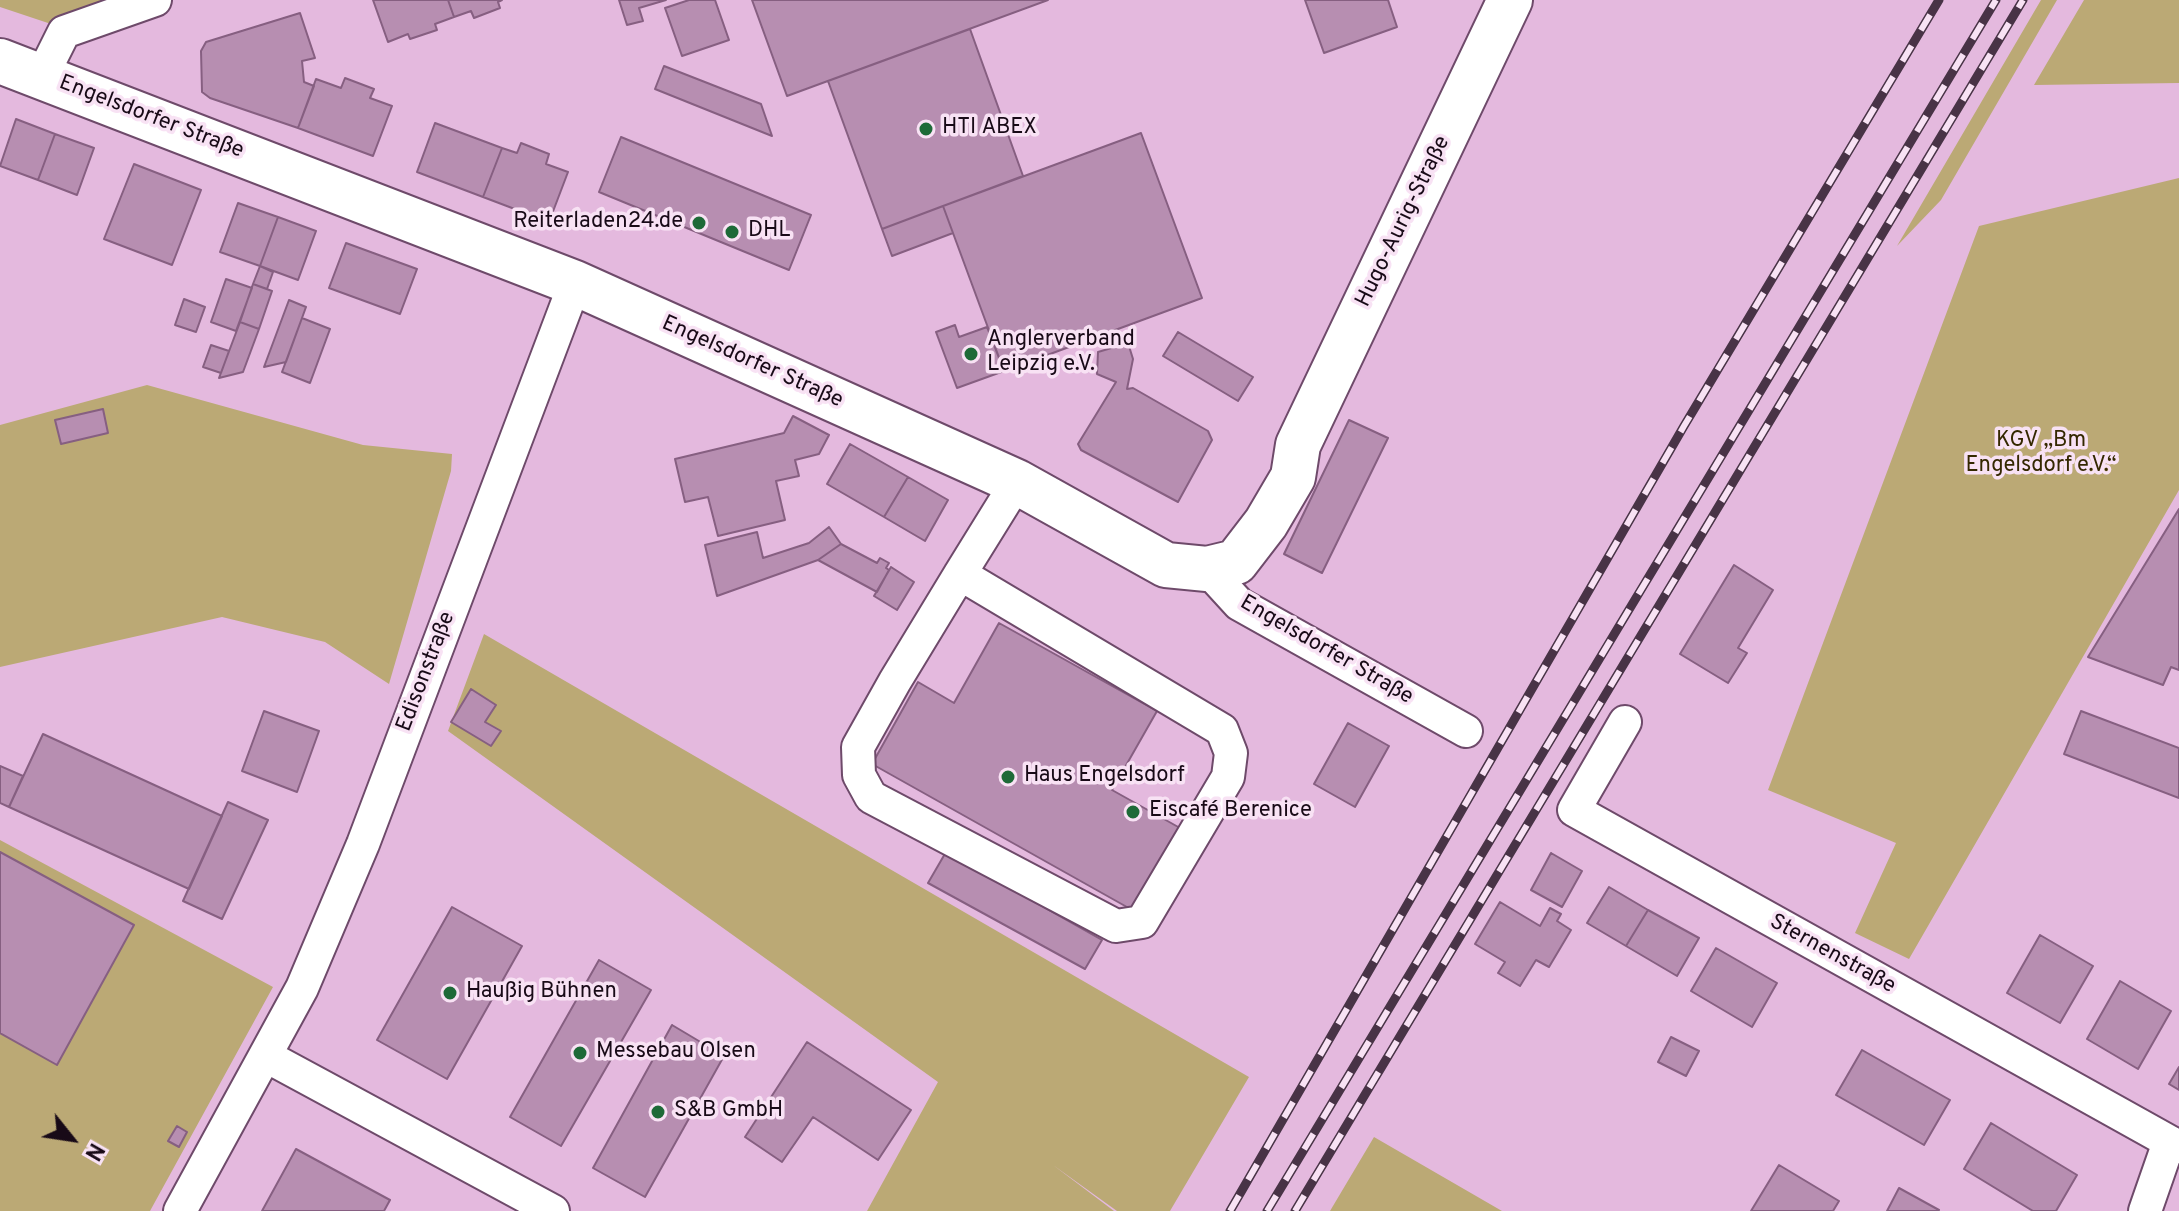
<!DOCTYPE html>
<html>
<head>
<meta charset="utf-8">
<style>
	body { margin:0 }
	#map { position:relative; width:2179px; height:1211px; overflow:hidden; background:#e4b9de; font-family:Overpass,sans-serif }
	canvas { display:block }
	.north { position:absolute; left:32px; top:1099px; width:80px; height:80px; -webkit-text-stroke:6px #f8e2f4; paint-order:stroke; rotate:120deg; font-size:22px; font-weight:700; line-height:32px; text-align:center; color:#180a17 }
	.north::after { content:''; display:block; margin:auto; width:28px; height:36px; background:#180a17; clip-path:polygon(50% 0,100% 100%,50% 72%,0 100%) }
</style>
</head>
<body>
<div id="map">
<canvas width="2179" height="1211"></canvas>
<div class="north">N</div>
</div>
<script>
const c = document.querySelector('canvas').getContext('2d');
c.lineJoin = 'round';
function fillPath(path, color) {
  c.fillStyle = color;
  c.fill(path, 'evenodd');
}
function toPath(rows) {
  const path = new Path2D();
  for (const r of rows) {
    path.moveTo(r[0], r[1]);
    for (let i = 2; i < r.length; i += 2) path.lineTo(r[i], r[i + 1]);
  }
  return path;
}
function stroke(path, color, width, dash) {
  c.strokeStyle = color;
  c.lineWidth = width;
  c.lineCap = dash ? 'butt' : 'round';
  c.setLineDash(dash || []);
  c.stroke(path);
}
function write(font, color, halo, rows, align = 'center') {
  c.font = font + ' Overpass,sans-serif';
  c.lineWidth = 7;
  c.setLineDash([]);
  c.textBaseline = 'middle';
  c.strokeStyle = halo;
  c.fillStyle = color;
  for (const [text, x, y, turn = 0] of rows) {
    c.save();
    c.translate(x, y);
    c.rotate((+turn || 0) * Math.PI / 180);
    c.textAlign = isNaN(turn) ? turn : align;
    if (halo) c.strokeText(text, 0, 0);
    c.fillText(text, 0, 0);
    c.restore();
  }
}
const green = toPath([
	[0,0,116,0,51,24,0,7],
	[2041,0,2057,0,1941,200,1897,246],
	[2084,0,2179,0,2179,83,2034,85],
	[2179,178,2179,490,1909,959,1855,933,1896,843,1768,790,1979,226],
	[147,385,363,445,452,454,451,471,389,684,325,642,222,617,0,667,0,425],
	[484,634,1249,1077,1170,1211,1117,1211,1053,1165,1114,1211,867,1211,938,1082,448,731],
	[0,840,273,987,150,1211,0,1211],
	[1374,1137,1502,1211,1330,1211]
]);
const building = toPath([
	[373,0,448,0,454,17,435,24,437,30,410,39,408,34,388,42,373,0],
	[448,0,502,0,498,2,500,8,474,18,471,11,454,17,448,0],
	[619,0,666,0,639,8,643,21,627,25,619,0],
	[689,0,715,0,729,40,682,56,665,8,689,0],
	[752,0,1048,0,787,96,752,0],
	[1305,0,1388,0,1397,27,1324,53,1305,0],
	[300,13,315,58,302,61,304,82,314,86,298,128,210,98,202,92,201,51,206,42,300,13],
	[970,29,1023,176,882,229,828,81,970,29],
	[664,66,761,104,772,136,655,89,664,66],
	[345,78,374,89,370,98,392,106,373,156,298,128,316,79,341,88,345,78],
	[16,119,55,134,38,180,0,166,16,119],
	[435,123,502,148,483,197,417,172,435,123],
	[1141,133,1202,298,1004,371,943,206,1141,133],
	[55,134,94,148,77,195,38,180,55,134],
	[621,137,811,215,789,270,599,192,621,137],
	[521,143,549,154,546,164,568,172,549,222,483,197,502,148,517,153,521,143],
	[134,164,201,190,172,265,104,239,134,164],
	[238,203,278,217,260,266,220,252,238,203],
	[943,206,953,233,892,256,882,229,943,206],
	[278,217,316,231,298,280,260,266,278,217],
	[346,243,417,269,400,314,329,288,346,243],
	[260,266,273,272,267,289,253,284,260,266],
	[226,279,252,288,236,331,211,322,226,279],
	[253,284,272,291,259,329,240,322,253,284],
	[184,299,205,307,196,332,175,325,184,299],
	[289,300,306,307,286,362,264,367,289,300],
	[302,318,330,329,310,383,282,372,302,318],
	[240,322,259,329,243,372,219,378,240,322],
	[955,325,959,337,987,327,1004,371,957,388,936,332,955,325],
	[1178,332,1253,377,1238,401,1163,356,1178,332],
	[1128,343,1133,359,1127,389,1133,388,1208,431,1212,440,1178,502,1081,450,1078,444,1116,382,1097,374,1098,352,1128,343],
	[211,345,229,351,221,373,203,367,211,345],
	[103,409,108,433,61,444,55,420,103,409],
	[793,416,829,435,819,454,795,460,799,476,776,481,785,520,718,536,708,497,685,502,675,459,784,433,793,416],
	[1349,420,1388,438,1322,573,1284,554,1349,420],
	[850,444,908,477,884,517,827,484,850,444],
	[908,477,948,500,925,541,884,517,908,477],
	[2179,509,2179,670,2171,667,2163,685,2088,657,2179,509],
	[829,527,841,544,818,560,717,596,705,545,757,532,763,558,809,543,829,527],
	[841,544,877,563,880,558,889,563,886,568,889,570,877,592,818,560,841,544],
	[1734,565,1773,590,1738,648,1747,653,1728,683,1680,654,1734,565],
	[891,567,914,582,897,610,874,596,891,567],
	[999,623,1157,711,1112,790,1180,828,1134,911,872,764,918,682,954,703,999,623],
	[471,689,496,705,485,722,501,731,491,746,451,722,471,689],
	[264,711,319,731,297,792,242,771,264,711],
	[2081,711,2179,748,2179,798,2064,754,2081,711],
	[1348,723,1389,746,1355,807,1314,784,1348,723],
	[43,734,222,816,189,889,9,807,43,734],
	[0,766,23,776,9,807,0,803,0,766],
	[228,802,268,820,222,919,183,901,228,802],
	[0,852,134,925,57,1065,0,1033,0,852],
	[946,852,1102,940,1085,969,928,883,946,852],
	[1551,853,1582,871,1562,907,1531,890,1551,853],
	[1609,887,1648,910,1626,946,1587,923,1609,887],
	[1500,902,1540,926,1550,908,1561,914,1557,921,1571,930,1549,967,1536,960,1520,986,1498,973,1505,962,1475,944,1500,902],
	[452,907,522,946,447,1079,377,1040,452,907],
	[1648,910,1699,938,1677,976,1626,946,1648,910],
	[2040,935,2093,966,2060,1023,2007,993,2040,935],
	[1716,948,1777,983,1752,1027,1691,991,1716,948],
	[599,960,651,990,561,1146,510,1117,599,960],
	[2120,981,2171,1011,2138,1069,2087,1039,2120,981],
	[672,1025,724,1056,645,1197,593,1168,672,1025],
	[1671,1037,1699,1051,1686,1076,1658,1062,1671,1037],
	[807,1042,911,1110,878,1160,813,1117,782,1162,745,1137,807,1042],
	[1862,1050,1950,1100,1924,1145,1836,1095,1862,1050],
	[2179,1067,2179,1090,2169,1084,2179,1067],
	[1991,1123,2077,1175,2056,1211,2033,1211,1964,1169,1991,1123],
	[177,1126,187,1132,179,1147,168,1141,177,1126],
	[296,1149,390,1200,384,1211,262,1211,296,1149],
	[1779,1165,1839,1201,1833,1211,1751,1211,1779,1165],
	[1899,1188,1939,1210,1938,1211,1887,1211,1899,1188]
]);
const street = toPath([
	[42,76,64,32,155,0],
	[1207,569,1239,604,1466,731],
	[960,574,1222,730,1231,753,1228,777,1142,922,1116,926,871,797,859,775,858,747,895,681,960,574,1017,482],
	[1625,722,1574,810,2179,1147],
	[266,1056,553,1211],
	[180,1211,302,988,363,844,575,283],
	[2145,1211,2169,1142]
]);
const secondary = toPath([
	[0,61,575,283,1017,482,1166,565,1207,569,1236,562,1266,523,1293,477,1298,445,1510,0]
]);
const rail = toPath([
	[1230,1211,1684,426,1939,0],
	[1267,1211,1996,0],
	[1295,1211,2023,0]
]);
const markers = [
	[926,129,8,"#1e6a38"],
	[699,223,8,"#1e6a38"],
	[732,232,8,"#1e6a38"],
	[971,354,8,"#1e6a38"],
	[1008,777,8,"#1e6a38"],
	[1133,812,8,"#1e6a38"],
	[450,993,8,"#1e6a38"],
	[580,1053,8,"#1e6a38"],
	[658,1112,8,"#1e6a38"]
];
const streetNames = [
	["Engelsdorfer Straße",151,118,21],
	["Hugo-Aurig-Straße",1404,222,-64],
	["Engelsdorfer Straße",752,363,24],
	["Engelsdorfer Straße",1326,651,30],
	["Edisonstraße",427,672,-69],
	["Sternenstraße",1832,955,29]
];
const poiNames = [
	["HTI ABEX",942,129],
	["Reiterladen24.de",683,223,"right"],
	["DHL",748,232],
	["Anglerverband",987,341],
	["Leipzig e.V.",987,366],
	["Haus Engelsdorf",1024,777],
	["Eiscafé Berenice",1149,812],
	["Haußig Bühnen",466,993],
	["Messebau Olsen",596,1053],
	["S&B GmbH",674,1112]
];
const parkNames = [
	["KGV „Bm",2041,442],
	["Engelsdorf e.V.“",2041,467]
];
fillPath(green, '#bba975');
fillPath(building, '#b78eb1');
stroke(building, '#865f81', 2);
stroke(street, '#6e4a6a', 36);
stroke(secondary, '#6e4a6a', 48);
stroke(street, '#fff', 32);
stroke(secondary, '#fff', 44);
stroke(rail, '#483346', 9);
stroke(rail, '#f8e2f4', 6, [18]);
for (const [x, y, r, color] of markers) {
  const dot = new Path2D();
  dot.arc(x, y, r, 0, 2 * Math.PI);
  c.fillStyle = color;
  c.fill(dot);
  stroke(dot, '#f8e2f4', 3);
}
write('22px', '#180a17', '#f8e2f4', streetNames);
write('22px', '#180a17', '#f8e2f4', poiNames, 'left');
write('22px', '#342800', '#f8e2f4', parkNames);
</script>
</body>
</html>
